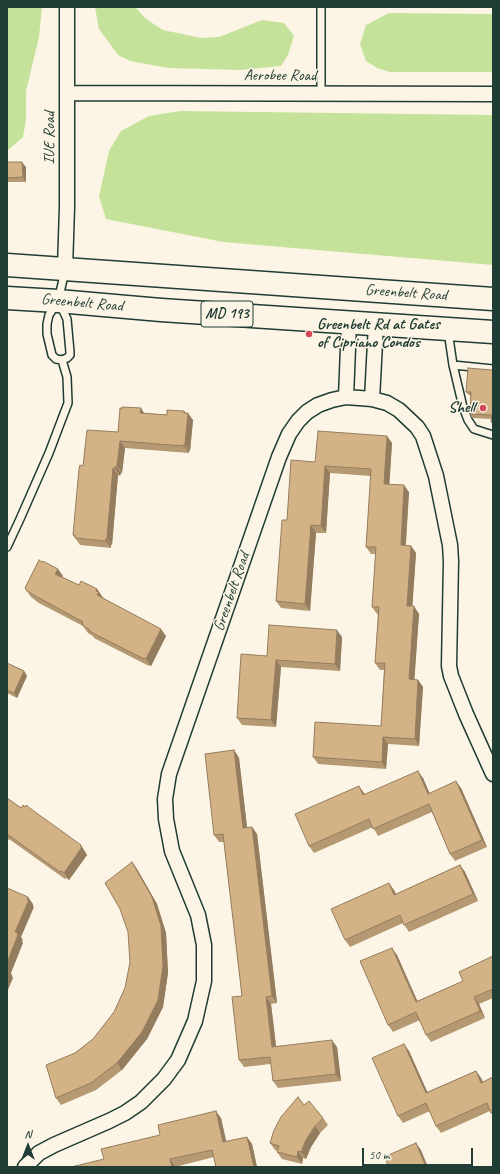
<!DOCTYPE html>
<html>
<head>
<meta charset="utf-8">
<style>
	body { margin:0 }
	#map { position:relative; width:500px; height:1174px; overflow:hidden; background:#fcf5e5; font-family:Caveat,sans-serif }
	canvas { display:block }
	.frame { position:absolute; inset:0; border:8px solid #1f3d34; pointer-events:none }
	.north { position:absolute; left:8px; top:1126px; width:40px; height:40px; -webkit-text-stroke:3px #fcf5e5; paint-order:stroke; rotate:0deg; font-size:11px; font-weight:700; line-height:16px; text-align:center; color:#1f3d34 }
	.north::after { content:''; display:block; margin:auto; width:14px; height:18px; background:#1f3d34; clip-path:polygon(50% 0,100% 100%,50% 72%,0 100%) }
	.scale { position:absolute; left:362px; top:1148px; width:111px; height:18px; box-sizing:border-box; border:2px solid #1f3d34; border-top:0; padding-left:5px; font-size:12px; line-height:14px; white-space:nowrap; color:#1f3d34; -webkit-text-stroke:3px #fcf5e5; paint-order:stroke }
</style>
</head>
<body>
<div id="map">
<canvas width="500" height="1174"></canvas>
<div class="frame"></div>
<div class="north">N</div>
<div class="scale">50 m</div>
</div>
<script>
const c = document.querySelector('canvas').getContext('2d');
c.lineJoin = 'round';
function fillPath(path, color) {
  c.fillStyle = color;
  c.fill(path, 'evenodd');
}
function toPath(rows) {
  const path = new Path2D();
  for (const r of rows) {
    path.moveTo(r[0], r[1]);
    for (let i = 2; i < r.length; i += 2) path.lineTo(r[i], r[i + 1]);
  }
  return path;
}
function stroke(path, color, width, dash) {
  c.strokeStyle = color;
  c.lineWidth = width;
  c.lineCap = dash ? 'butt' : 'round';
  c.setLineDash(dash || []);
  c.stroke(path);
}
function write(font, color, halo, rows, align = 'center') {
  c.font = font + ' Caveat,sans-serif';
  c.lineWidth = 3;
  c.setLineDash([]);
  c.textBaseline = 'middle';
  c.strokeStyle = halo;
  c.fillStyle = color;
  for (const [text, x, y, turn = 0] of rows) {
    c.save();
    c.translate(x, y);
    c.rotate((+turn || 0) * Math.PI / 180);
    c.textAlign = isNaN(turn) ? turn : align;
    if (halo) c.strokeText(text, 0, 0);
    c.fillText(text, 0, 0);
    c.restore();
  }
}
const green = toPath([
	[7,7,42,7,39,37,26,91,26,120,23,137,7,151],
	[95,7,135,7,146,19,163,30,201,38,219,37,262,20,284,23,294,36,288,55,281,66,241,70,168,68,130,61,118,55,99,29],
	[389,13,493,14,493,72,390,72,377,68,366,61,360,44,366,25],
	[180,111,493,115,493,265,223,242,106,219,99,196,109,151,121,131,149,116]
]);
const lane = toPath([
	[321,7,321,93],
	[60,304,67,319,70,352,70,355,67,358,62,360,56,359,52,355,47,334,47,324,49,315,58,301,65,271],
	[448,331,453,365,463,407,468,420,474,429,493,435],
	[453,365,493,369],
	[7,547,20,519,49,453,68,403,67,377,62,360]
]);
const street = toPath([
	[67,93,493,94],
	[65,268,67,207,67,7],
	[346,397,349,323],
	[372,399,376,324],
	[25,1167,39,1153,54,1145,109,1121,125,1113,141,1102,164,1079,178,1060,195,1021,204,981,204,945,198,915,172,851,166,819,165,799,169,774,279,457,289,434,298,421,307,412,318,405,332,400,346,397,372,399,387,403,399,410,417,427,423,436,436,476,450,545,451,561,449,666,451,676,466,714,493,774]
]);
const primary = toPath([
	[7,265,493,299],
	[7,298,58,301,161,310,493,332]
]);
const wall = toPath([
	[7,162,26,167,26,182,7,182],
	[493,369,493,425,491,422,491,419,472,418,470,414,471,396,469,395,466,392],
	[184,411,193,420,190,451,189,451,189,453,125,448,122,473,121,473,120,476,118,475,112,545,111,545,111,548,80,545,73,535,83,466,118,432,144,413,167,415],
	[387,436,392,443,389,484,409,492,406,545,411,546,416,553,412,606,419,614,414,680,418,680,423,687,419,746,388,744,386,769,318,764,313,757,381,726,384,670,380,670,375,663,378,614,377,614,372,607,376,554,371,554,366,547,371,476,330,473,326,533,316,533,310,611,281,608,276,601,287,520,315,462],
	[63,576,62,577,79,585,97,589,103,598,166,636,151,666,149,665,149,666,94,638,93,636,88,633,83,626,37,602,35,600,31,597,25,588],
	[342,637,340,671,281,667,276,727,242,725,237,718,267,656],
	[7,663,24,671,27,676,17,698,7,693],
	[234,750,239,758,247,828,252,827,257,834,277,1003,271,1004,276,1046,337,1047,341,1081,278,1088,273,1081,271,1064,244,1067,239,1060,242,996,224,842,219,842,214,835],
	[423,778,429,793,461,788,487,847,455,861,450,854,432,812,378,836,373,827,314,853,309,846,364,793,364,795],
	[7,798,86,852,85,852,87,855,69,880,66,878,65,879,9,839,7,842],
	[132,862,137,869,157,904,166,933,168,973,163,1007,147,1039,122,1070,96,1090,61,1105,56,1098,75,1053,93,1039,114,1012,125,988,130,962],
	[460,865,465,872,478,901,409,932,403,923,350,947,345,940,394,890,396,894],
	[397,955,417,1001,463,981,493,956,493,998,479,1004,485,1018,431,1042,426,1035,420,1020,393,1032,388,1025],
	[409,1051,427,1092,476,1071,481,1078,483,1082,493,1077,493,1116,490,1111,441,1133,436,1126,430,1111,403,1123,398,1116],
	[304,1105,323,1118,328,1125,320,1133,311,1147,306,1159,303,1158,302,1164,282,1159,277,1152,278,1151,275,1150,270,1143],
	[221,1118,226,1142,247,1137,252,1144,257,1167,216,1167,214,1157,175,1167,104,1159,160,1135]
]);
const shadedWall = toPath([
	[22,162,26,167,26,182,23,177],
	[141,408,146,416,140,413],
	[184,411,187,416,188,413,193,420,190,451,185,444],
	[387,436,392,443,389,491,384,484],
	[120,441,125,448,122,473,117,466],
	[184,444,189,451,189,453,184,446],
	[116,466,121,473,120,476,115,468],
	[325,466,330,473,326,533,321,526],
	[113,468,118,475,112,545,107,538],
	[404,485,409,492,405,552,401,545],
	[311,525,316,533,310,611,305,604],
	[106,538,111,545,111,548,106,541],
	[411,546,416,553,412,613,407,606],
	[58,569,63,576,60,581,55,574],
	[97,589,104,599,97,595,96,591],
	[414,606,419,614,414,686,409,679],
	[161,629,166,636,151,666,146,659],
	[337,630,342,637,340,671,335,664],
	[276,660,281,667,276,727,271,720],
	[24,671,27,676,17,698,14,693],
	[418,680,423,687,419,746,415,739],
	[383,737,388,744,386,769,382,762],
	[234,750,239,758,248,835,243,828],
	[418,771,423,778,433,801,428,794],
	[456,781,461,788,487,847,482,840],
	[359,786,364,793,368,802,363,795],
	[252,827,257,834,277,1003,272,996],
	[81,845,87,855,69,880,64,873],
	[132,862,137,869,157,904,166,933,168,973,163,1007,147,1039,122,1070,117,1063,163,966],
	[460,865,465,872,478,901,473,894],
	[389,883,394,890,399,902,394,895],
	[28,897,33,904,33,906,34,907,21,937,23,940,22,941,23,943,11,973,13,978,7,992,7,963,15,932],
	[392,948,397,955,421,1009,416,1002],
	[266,997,271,1004,277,1054,272,1047],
	[474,997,479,1004,485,1018,480,1011],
	[332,1040,337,1047,341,1081,336,1074],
	[404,1044,409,1051,431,1100,426,1093],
	[476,1071,481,1078,486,1090,481,1083],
	[216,1111,221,1118,228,1149,223,1142],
	[315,1126,320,1133,311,1147,306,1159,301,1152,306,1140],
	[247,1137,252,1144,257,1167,254,1167],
	[416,1143,421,1150,428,1167,426,1167],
	[298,1151,303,1158,302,1164,297,1157],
	[170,1159,175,1167,176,1167,172,1167]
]);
const building = toPath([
	[7,162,22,162,23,177,7,178,7,162],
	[468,368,492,370,493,369,493,422,491,422,492,415,470,414,471,392,466,392,468,368],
	[123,407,141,408,140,413,154,414,167,415,167,410,184,411,184,413,188,413,185,444,184,444,184,446,120,441,117,466,116,466,115,468,113,468,107,538,106,538,106,541,75,538,75,535,73,535,79,469,80,465,83,466,87,430,118,432,120,408,123,408,123,407],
	[318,431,387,436,384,484,404,485,401,545,411,546,407,606,414,606,409,679,418,680,415,739,383,737,382,762,313,757,315,722,381,726,385,663,375,663,379,607,372,607,376,547,366,547,371,469,325,466,321,526,311,525,305,604,276,601,282,520,287,520,291,460,315,462,318,431],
	[39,560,42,562,43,561,58,569,55,574,79,585,81,581,97,589,96,591,99,592,97,595,161,629,146,659,144,658,144,659,89,631,90,630,83,626,84,625,82,624,83,622,32,594,26,590,26,589,25,588,39,560],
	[269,625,337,630,335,664,276,660,271,720,237,718,241,654,267,656,269,625],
	[7,663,24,671,14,693,7,690,7,663],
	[234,750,243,828,252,827,272,996,266,997,272,1047,332,1040,336,1074,273,1081,270,1057,239,1060,232,997,242,996,223,834,214,835,205,754,234,750],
	[418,771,428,794,456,781,482,840,450,854,429,804,373,829,369,819,309,846,295,814,359,786,363,795,418,771],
	[7,798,21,808,23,805,25,807,26,805,31,809,81,845,80,846,82,847,64,873,61,871,60,872,7,834,7,798],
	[132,862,152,897,161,926,163,966,158,1000,142,1032,117,1063,91,1083,56,1098,46,1065,75,1053,93,1039,114,1012,125,988,130,962,128,932,120,909,105,883,132,862],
	[460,865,473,894,404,925,400,915,345,940,331,909,389,883,394,895,460,865],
	[7,888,28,897,27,900,29,900,15,932,18,933,17,935,18,935,7,963,7,888],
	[392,948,416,1002,463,981,459,972,493,956,493,989,474,997,480,1011,426,1035,416,1012,388,1025,360,961,392,948],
	[404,1044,426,1093,476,1071,481,1083,493,1077,493,1112,491,1113,487,1103,436,1126,426,1103,398,1116,372,1058,404,1044],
	[298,1097,304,1105,309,1101,323,1118,315,1126,306,1140,301,1152,298,1151,297,1157,277,1152,279,1146,270,1143,274,1130,281,1117,298,1097],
	[216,1111,223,1142,247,1137,254,1167,216,1167,212,1150,170,1159,172,1167,71,1167,104,1159,101,1149,160,1135,158,1125,216,1111],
	[416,1143,426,1167,389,1167,384,1157,416,1143]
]);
const markers = [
	[309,334,4,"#d1495b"],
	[483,408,4,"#d1495b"]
];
const shields = [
	[227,314,52]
];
const shieldNames = [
	["MD 193",227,314]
];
const streetNames = [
	["Aerobee Road",280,76],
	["IUE Road",50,138,-90],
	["Greenbelt Road",406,293,4],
	["Greenbelt Road",82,303,5],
	["Greenbelt Road",232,592,-71]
];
const poiNames = [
	["Greenbelt Rd at Gates",317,325],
	["of Cipriano Condos",317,343],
	["Shell",475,408,"right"]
];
fillPath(green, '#c5e29a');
stroke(lane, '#1f3d34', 10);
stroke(street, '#1f3d34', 17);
stroke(primary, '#1f3d34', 25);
stroke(lane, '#fcf5e5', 7);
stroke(street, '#fcf5e5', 14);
stroke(primary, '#fcf5e5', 22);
fillPath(wall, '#b59973');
fillPath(shadedWall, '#947d5e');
fillPath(building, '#d3b286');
stroke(building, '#947d5e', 1);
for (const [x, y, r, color] of markers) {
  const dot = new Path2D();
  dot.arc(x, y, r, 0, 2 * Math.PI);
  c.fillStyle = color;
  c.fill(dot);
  stroke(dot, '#fcf5e5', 1.5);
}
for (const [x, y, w] of shields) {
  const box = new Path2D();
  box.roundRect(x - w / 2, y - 13, w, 26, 3);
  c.fillStyle = '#fcf5e5';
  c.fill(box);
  stroke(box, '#1f3d34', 1);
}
write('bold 15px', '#1f3d34', null, shieldNames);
write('16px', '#1f3d34', '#fcf5e5', streetNames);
write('bold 16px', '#1f3d34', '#fcf5e5', poiNames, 'left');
</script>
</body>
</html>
